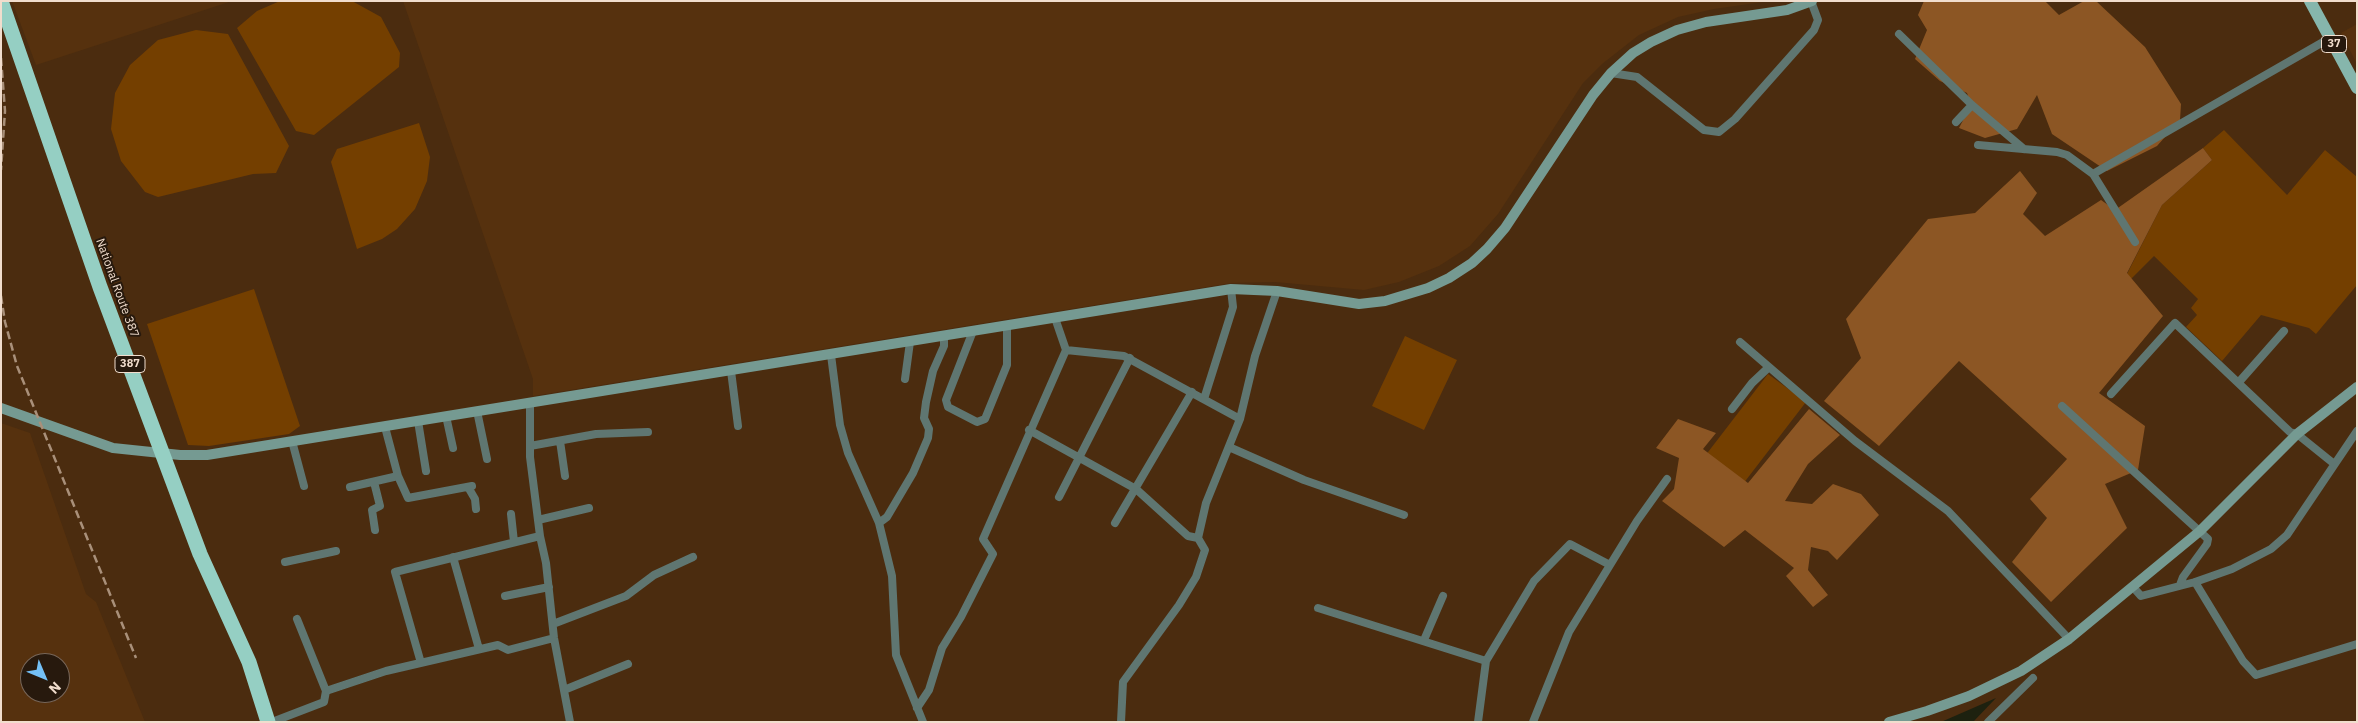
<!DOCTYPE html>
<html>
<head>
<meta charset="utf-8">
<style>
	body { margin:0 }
	#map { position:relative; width:2358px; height:723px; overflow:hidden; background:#4b2c0f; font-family:"IBM Plex Sans",sans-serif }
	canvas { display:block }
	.frame { position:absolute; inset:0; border:2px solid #f1ddcd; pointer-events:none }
	.north { position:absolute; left:20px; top:653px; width:50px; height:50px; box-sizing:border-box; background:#27190d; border:1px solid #78675a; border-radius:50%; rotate:135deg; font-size:14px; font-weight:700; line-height:20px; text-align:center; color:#f1ddcd }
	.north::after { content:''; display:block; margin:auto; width:18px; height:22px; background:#74c0f6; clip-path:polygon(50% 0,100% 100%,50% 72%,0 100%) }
</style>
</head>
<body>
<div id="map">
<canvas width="2358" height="723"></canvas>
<div class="frame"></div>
<div class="north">N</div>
</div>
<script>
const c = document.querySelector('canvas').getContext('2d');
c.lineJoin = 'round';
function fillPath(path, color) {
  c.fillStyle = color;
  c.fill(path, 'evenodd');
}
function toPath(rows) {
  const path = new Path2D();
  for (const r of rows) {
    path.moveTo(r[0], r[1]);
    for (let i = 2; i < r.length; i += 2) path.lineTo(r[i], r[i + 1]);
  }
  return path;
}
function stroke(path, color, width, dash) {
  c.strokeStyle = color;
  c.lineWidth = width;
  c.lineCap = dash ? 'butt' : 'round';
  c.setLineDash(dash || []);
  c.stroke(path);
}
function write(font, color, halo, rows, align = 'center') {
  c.font = font + ' "IBM Plex Sans",sans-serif';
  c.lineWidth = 4;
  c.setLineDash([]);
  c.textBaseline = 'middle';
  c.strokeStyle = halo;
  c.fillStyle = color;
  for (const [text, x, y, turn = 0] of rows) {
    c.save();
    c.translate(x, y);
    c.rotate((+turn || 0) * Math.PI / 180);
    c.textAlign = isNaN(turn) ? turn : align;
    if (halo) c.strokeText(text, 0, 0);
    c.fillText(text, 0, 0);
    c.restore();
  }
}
const built = toPath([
	[12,1,232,1,36,65],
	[403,1,1770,1,1714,9,1678,17,1639,35,1602,64,1583,83,1498,214,1470,246,1439,266,1399,282,1364,290,1275,282,1231,283,533,396,533,379],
	[2357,24,2357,64,2341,33],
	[1,423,30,433,86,594,96,602,145,722,1,722],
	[30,663,60,663,60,693,30,693]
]);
const green = toPath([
	[280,1,352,1,381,17,400,53,399,67,314,135,296,131,237,28,257,11],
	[196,30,228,34,289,146,276,173,253,174,158,197,145,192,121,161,111,129,115,93,130,65,158,40],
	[419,123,430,157,427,181,415,209,397,229,382,239,357,249,331,162,337,149],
	[2224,130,2287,195,2325,150,2357,177,2357,285,2316,334,2309,328,2261,315,2222,361,2186,327,2197,315,2191,308,2198,299,2154,256,2131,279,2127,274,2162,205,2212,160,2203,148],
	[254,289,300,426,289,434,209,446,188,445,147,324],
	[1405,336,1457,360,1424,430,1372,406],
	[1768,374,1806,402,1743,484,1705,456]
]);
const forest = toPath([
	[1924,1,2045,1,2059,15,2084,1,2096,1,2145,47,2181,104,2180,120,2157,146,2107,171,2052,134,2037,95,2017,129,1985,138,1959,128,1971,105,1967,93,1940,81,1915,59,1927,30,1918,15],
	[2203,148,2212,160,2162,205,2127,273,2163,316,2099,393,2145,426,2138,470,2105,484,2127,528,2051,602,2012,562,2047,518,2030,499,2067,459,1959,361,1879,446,1824,401,1861,358,1846,319,1928,219,1975,213,2020,171,2037,193,2023,214,2045,236,2101,200,2115,210],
	[1809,409,1840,435,1808,464,1785,501,1812,504,1833,484,1861,494,1879,515,1837,560,1828,551,1811,547,1808,570,1828,595,1813,607,1786,576,1794,568,1745,530,1724,547,1662,501,1674,489,1679,458,1656,448,1678,419,1716,433,1703,449,1748,483]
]);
const water = toPath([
	[1996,698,1973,722,1941,722]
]);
const street = toPath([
	[1899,34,1972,105,2024,149],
	[1611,73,1637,77,1704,130,1719,132,1735,119,1814,30,1818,20,1811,1],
	[1956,122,1972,105],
	[1978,145,2057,152,2067,155,2093,174,2330,38],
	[2093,174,2135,242],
	[973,331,946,400,948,407,977,422,985,419,1007,365,1007,326],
	[1740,342,1855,441,1948,511,2069,639],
	[1066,350,1124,356,1240,419],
	[831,355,840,425,848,453,879,523,892,576,896,655,923,722],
	[731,371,738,426],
	[905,379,910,342],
	[2239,382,2284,331],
	[2111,394,2175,323,2290,432,2297,434,2333,463],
	[1204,399,1233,307,1231,289],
	[530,402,530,457,540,536,546,563,554,638,570,722],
	[2062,406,2208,539,2207,544,2183,577,2180,585],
	[1732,409,1752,383,1769,367],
	[477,411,487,459],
	[446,416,453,448],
	[418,421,426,471],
	[385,427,398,476,408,498,472,486],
	[1029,430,1136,489,1188,536,1198,538],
	[292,441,304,486],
	[560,441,565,476],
	[530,446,596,434,648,432],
	[1229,447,1304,480,1404,515],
	[374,482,380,506,372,510,375,530],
	[350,487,398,476],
	[468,487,475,499,476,509],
	[1059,497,1130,358],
	[511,514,514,542],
	[538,520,589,508],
	[879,523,887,517,913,473,928,438,929,429,924,418,926,402,933,371,944,346,944,336],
	[1115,523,1192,392],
	[453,557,479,649],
	[285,562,336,551],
	[2195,582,2243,661,2256,675,2357,644],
	[2133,587,2141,596,2195,582,2232,569,2271,549,2287,535,2357,431],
	[505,596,549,587],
	[1318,608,1486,661],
	[297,619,326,691],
	[553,624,626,596,654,575,693,557],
	[1424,640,1443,596],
	[421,663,395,572,540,536],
	[564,690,628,664],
	[917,708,929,690,942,648,961,617,993,554,983,539,1066,350,1055,318],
	[272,722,324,702,326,691,386,671,498,645,508,650,554,638],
	[1121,722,1123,682,1179,605,1196,577,1205,550,1198,538,1206,503,1240,419,1255,356,1277,291],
	[1478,722,1486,661,1534,581,1570,544,1610,565],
	[1533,722,1569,632,1637,521,1667,479],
	[1988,722,2033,678]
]);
const secondary = toPath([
	[1,408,113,448,180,455,207,455,1231,289,1277,291,1359,304,1385,301,1428,288,1449,278,1472,263,1487,249,1505,228,1593,95,1611,73,1633,53,1651,42,1677,30,1706,22,1787,10,1812,1],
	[1889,722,1927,711,1969,696,2021,671,2069,639,2200,531,2297,434,2357,387]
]);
const primary = toPath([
	[2310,1,2357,88]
]);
const highway = toPath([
	[1,1,100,287,200,554,249,662,268,722]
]);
const rail = toPath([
	[1,58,5,111,1,170],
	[1,296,5,322,17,366,136,658]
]);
const shields = [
	[2334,44,25],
	[130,364,30]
];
const shieldNames = [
	["37",2334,44],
	["387",130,364]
];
const streetNames = [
	["National Route 387",117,288,70]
];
fillPath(built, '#56310e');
fillPath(green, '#743f00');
fillPath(forest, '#8c5624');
fillPath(water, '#1d210f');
stroke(street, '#5f7671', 8);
stroke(secondary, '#759a92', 10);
stroke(primary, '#86b6ac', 12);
stroke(highway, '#95cfc3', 15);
stroke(rail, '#a9907a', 2.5, [8, 4]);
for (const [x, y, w] of shields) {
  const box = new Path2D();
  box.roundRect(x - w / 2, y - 8.5, w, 17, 4);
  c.fillStyle = '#27190d';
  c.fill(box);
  stroke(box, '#f1ddcd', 1);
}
write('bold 11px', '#f1ddcd', null, shieldNames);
write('12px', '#f1ddcd', '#27190d', streetNames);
</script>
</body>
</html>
